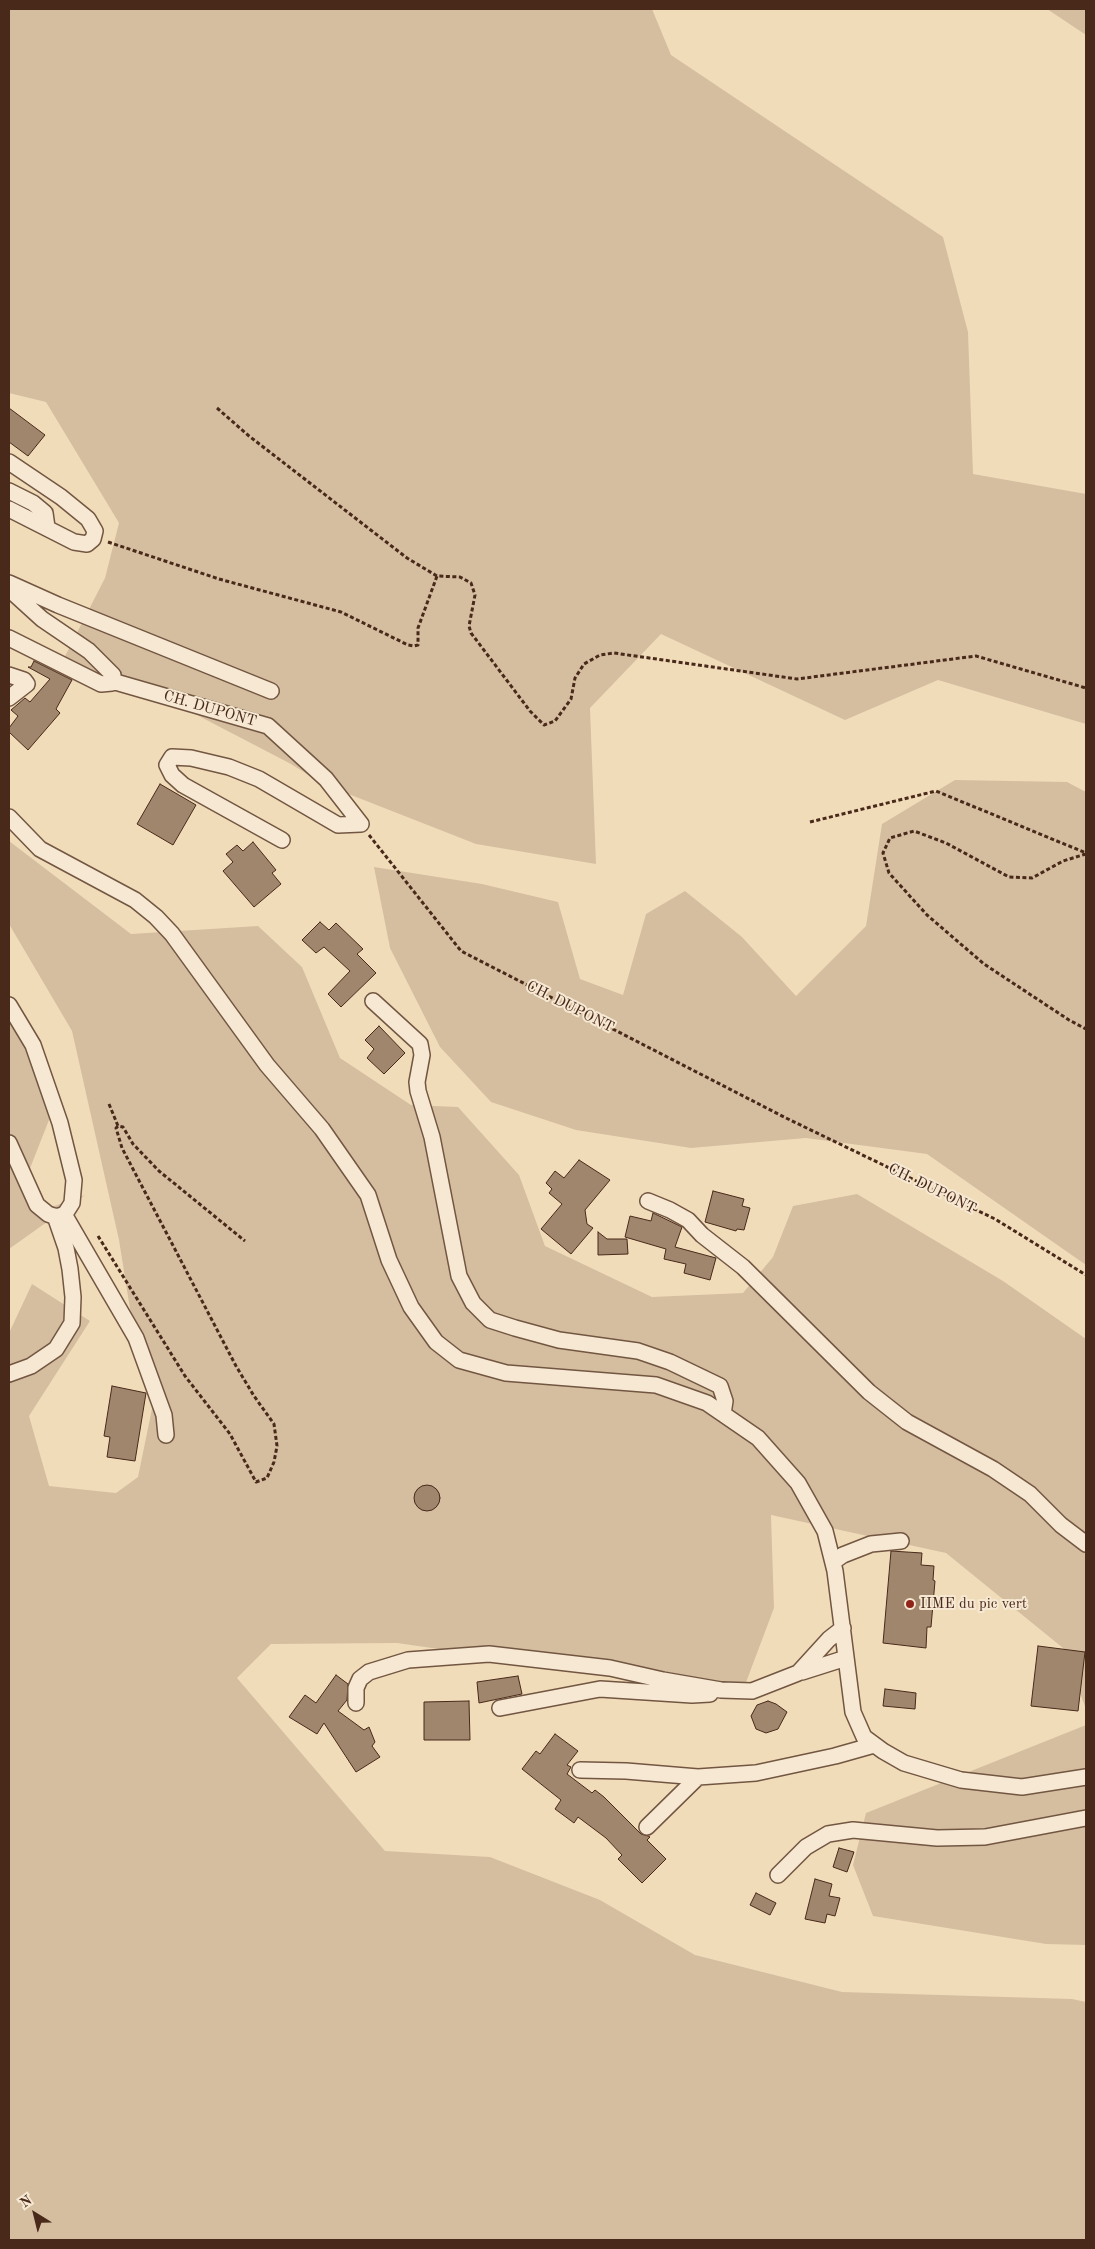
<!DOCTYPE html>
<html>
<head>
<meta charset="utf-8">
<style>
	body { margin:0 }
	#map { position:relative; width:1095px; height:2249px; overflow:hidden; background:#f1dcba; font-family:"Old Standard TT",serif }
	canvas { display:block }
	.frame { position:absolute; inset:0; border:10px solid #48291a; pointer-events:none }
	.north { position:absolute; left:10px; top:2189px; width:50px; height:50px; -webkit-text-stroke:4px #f6e8d2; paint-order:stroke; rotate:324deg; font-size:14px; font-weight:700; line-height:20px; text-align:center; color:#48291a }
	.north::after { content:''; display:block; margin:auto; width:18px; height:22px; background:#48291a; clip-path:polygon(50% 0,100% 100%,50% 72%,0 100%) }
</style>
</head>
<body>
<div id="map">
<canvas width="1095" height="2249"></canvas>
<div class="frame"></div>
<div class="north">N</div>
</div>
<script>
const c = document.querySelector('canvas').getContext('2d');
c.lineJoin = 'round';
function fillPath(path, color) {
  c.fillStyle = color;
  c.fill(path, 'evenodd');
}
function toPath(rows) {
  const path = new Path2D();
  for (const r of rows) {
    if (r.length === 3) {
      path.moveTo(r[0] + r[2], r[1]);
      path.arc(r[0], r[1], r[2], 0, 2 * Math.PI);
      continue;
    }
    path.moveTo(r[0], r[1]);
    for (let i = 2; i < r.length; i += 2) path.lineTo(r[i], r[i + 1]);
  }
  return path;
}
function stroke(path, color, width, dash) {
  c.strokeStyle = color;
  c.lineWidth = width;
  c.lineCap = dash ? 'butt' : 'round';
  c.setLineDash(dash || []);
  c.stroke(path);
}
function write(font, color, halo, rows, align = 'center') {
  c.font = font + ' "Old Standard TT",serif';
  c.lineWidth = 4;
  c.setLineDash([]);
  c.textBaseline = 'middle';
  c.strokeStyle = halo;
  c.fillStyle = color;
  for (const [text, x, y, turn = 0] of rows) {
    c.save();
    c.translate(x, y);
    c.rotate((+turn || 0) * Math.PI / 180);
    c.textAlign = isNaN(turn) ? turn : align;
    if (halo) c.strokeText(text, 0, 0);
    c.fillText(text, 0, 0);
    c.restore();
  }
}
const green = toPath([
	[9,9,652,9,671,55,943,237,968,332,973,474,1086,494,1086,724,938,680,845,720,661,634,590,708,596,864,476,844,323,784,291,764,172,702,63,660,105,578,119,523,46,402,9,393],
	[1047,9,1086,9,1086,35],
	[955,780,1067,782,1086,792,1086,1265,927,1154,806,1138,691,1148,576,1130,491,1102,440,1047,390,948,374,867,482,884,558,902,580,979,623,995,646,914,685,891,742,937,796,996,866,926,882,824],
	[9,841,131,934,258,926,302,967,340,1058,411,1105,458,1107,519,1175,545,1246,652,1297,743,1293,773,1257,793,1206,857,1194,1003,1281,1086,1339,1086,1709,1063,1648,946,1553,771,1515,774,1608,745,1685,571,1668,397,1643,271,1644,237,1678,385,1851,490,1857,600,1900,695,1955,842,1992,1072,1999,1086,2002,1086,2240,9,2240,9,1333,32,1284,90,1321,29,1416,49,1486,116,1493,138,1477,155,1394,130,1309,119,1240,72,1031,9,924],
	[9,1007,58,1097,27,1176,46,1209,85,1195,9,1249],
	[1086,1725,1086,1945,1046,1944,873,1916,853,1865,866,1813]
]);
const building = toPath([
	[9,408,45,435,28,456,9,442,9,408],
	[34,661,72,680,56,709,60,713,28,750,9,732,9,728,18,716,11,710,25,698,30,702,50,679,28,667,31,667,34,661],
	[160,784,196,805,173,845,137,824,160,784],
	[253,842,276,870,272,873,281,884,254,907,223,871,233,862,226,854,237,845,243,851,253,842],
	[320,922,329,930,336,923,363,949,357,954,376,973,341,1007,328,994,350,971,324,947,316,953,302,940,320,922],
	[379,1026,405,1053,384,1074,367,1058,374,1049,365,1040,379,1026],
	[579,1160,610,1180,585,1210,587,1224,593,1228,571,1254,541,1229,562,1204,549,1193,552,1189,546,1183,555,1171,564,1178,579,1160],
	[713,1191,744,1199,742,1206,750,1208,744,1230,737,1229,736,1231,705,1222,713,1191],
	[653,1213,682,1227,675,1247,716,1258,710,1280,684,1273,686,1264,664,1259,666,1249,625,1237,630,1216,651,1221,653,1213],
	[598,1232,607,1239,627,1239,628,1254,598,1255,598,1232],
	[112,1386,146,1393,135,1461,107,1457,110,1437,104,1436,112,1386],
	[427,1498,13],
	[891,1551,922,1553,921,1565,934,1566,933,1580,935,1581,931,1627,927,1627,926,1648,883,1643,891,1551],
	[1038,1646,1085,1652,1078,1711,1031,1706,1038,1646],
	[336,1675,348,1684,347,1700,338,1711,364,1730,369,1727,375,1742,372,1746,380,1757,356,1772,324,1723,317,1734,289,1717,305,1695,316,1703,336,1675],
	[518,1676,522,1694,479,1703,477,1682,518,1676],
	[885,1689,916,1693,915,1709,883,1706,885,1689],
	[469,1701,470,1740,424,1740,424,1702,469,1701],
	[768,1701,776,1704,787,1712,778,1729,766,1733,756,1729,751,1716,757,1705,768,1701],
	[555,1734,578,1751,567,1765,571,1767,567,1774,592,1793,595,1790,604,1797,641,1834,648,1836,650,1837,647,1840,666,1859,642,1883,618,1859,622,1855,606,1838,578,1817,574,1823,555,1809,561,1800,522,1769,536,1751,540,1754,555,1734],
	[839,1848,854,1852,847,1872,833,1867,839,1848],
	[815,1879,832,1884,829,1896,840,1898,835,1916,827,1914,825,1923,805,1919,815,1879],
	[756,1893,776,1903,770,1915,750,1905,756,1893]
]);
const path = toPath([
	[217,408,249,436,407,558,437,576],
	[108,542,219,579,341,612,408,645,414,646,418,645,418,628,437,576,460,577,471,583,475,595,469,626,471,633,530,711,544,725,555,721,571,699,575,678,584,664,600,655,614,653,797,679,976,656,1086,688],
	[810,822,936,791,1086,853],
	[369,835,461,951,786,1118,995,1219,1086,1275],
	[1086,854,1063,861,1032,878,1009,877,946,843,914,831,890,838,883,853,889,873,927,915,984,964,1069,1020,1086,1029],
	[109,1104,118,1126],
	[98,1236,185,1376,230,1434,256,1482,267,1478,274,1462,277,1446,274,1424,254,1396,236,1366,122,1148,116,1128,118,1126,123,1127,133,1144,159,1171,245,1241]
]);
const street = toPath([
	[9,462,61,497,88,519,95,531,93,539,87,544,74,542,9,509],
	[9,491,33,503,45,513,47,527],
	[9,583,58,605,271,691],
	[9,589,42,619,89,651,113,675,112,681],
	[9,638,101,684,112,683,112,681],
	[9,675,24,680,27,684,9,698],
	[112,681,268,726,326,779,361,824],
	[9,817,40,849,135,900,156,917,172,934,267,1065,322,1129,368,1195,389,1260,411,1307,436,1342,459,1360,506,1373,656,1385,707,1403,758,1438,798,1483,825,1531,835,1571,853,1712,864,1737,883,1751,904,1763,961,1780,1022,1787,1086,1777],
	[282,840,183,785,172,775,167,765,172,757,191,758,229,767,259,779,338,825,361,824],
	[373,1001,420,1044,422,1055,417,1082,418,1091,432,1137,459,1276,473,1303,490,1320,515,1328,559,1340,638,1351,670,1362,720,1386,725,1401,723,1414],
	[9,1005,33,1045,60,1123,74,1180,72,1203,65,1214,56,1217,48,1214,37,1205,9,1143],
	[648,1201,670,1210,688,1220,702,1235,743,1267,869,1392,907,1422,993,1469,1030,1494,1061,1525,1086,1544],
	[64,1214,136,1338,164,1415,166,1435],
	[9,1374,31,1366,56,1349,72,1323,73,1297,70,1269,66,1248,55,1216],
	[833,1562,843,1555,871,1544,901,1541],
	[802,1672,846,1658],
	[356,1703,356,1688,360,1679,369,1672,408,1660,489,1654,610,1668,663,1680,721,1690,752,1691,798,1673,829,1639,843,1628],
	[500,1708,600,1689,692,1695,710,1694],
	[580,1770,626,1771,698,1777,756,1773,835,1756,874,1745],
	[647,1827,698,1777],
	[778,1875,806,1847,828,1834,853,1830,937,1838,985,1837,1086,1818]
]);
const markers = [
	[910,1604,5,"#8f2418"]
];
const streetNames = [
	["CH. DUPONT",210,709,16],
	["CH. DUPONT",570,1007,27],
	["CH. DUPONT",932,1189,26]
];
const poiNames = [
	["IIME du pic vert",920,1604]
];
fillPath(green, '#d4be9f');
fillPath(building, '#a0866d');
stroke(building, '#48291a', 1);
stroke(street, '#725642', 18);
stroke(path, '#48291a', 3, [4, 2.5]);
stroke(street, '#f6e8d2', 15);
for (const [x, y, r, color] of markers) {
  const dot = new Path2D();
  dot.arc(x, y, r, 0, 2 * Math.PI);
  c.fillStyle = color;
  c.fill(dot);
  stroke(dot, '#f6e8d2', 2);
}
write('15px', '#48291a', '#f6e8d2', streetNames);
write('15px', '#48291a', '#f6e8d2', poiNames, 'left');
</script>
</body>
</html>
